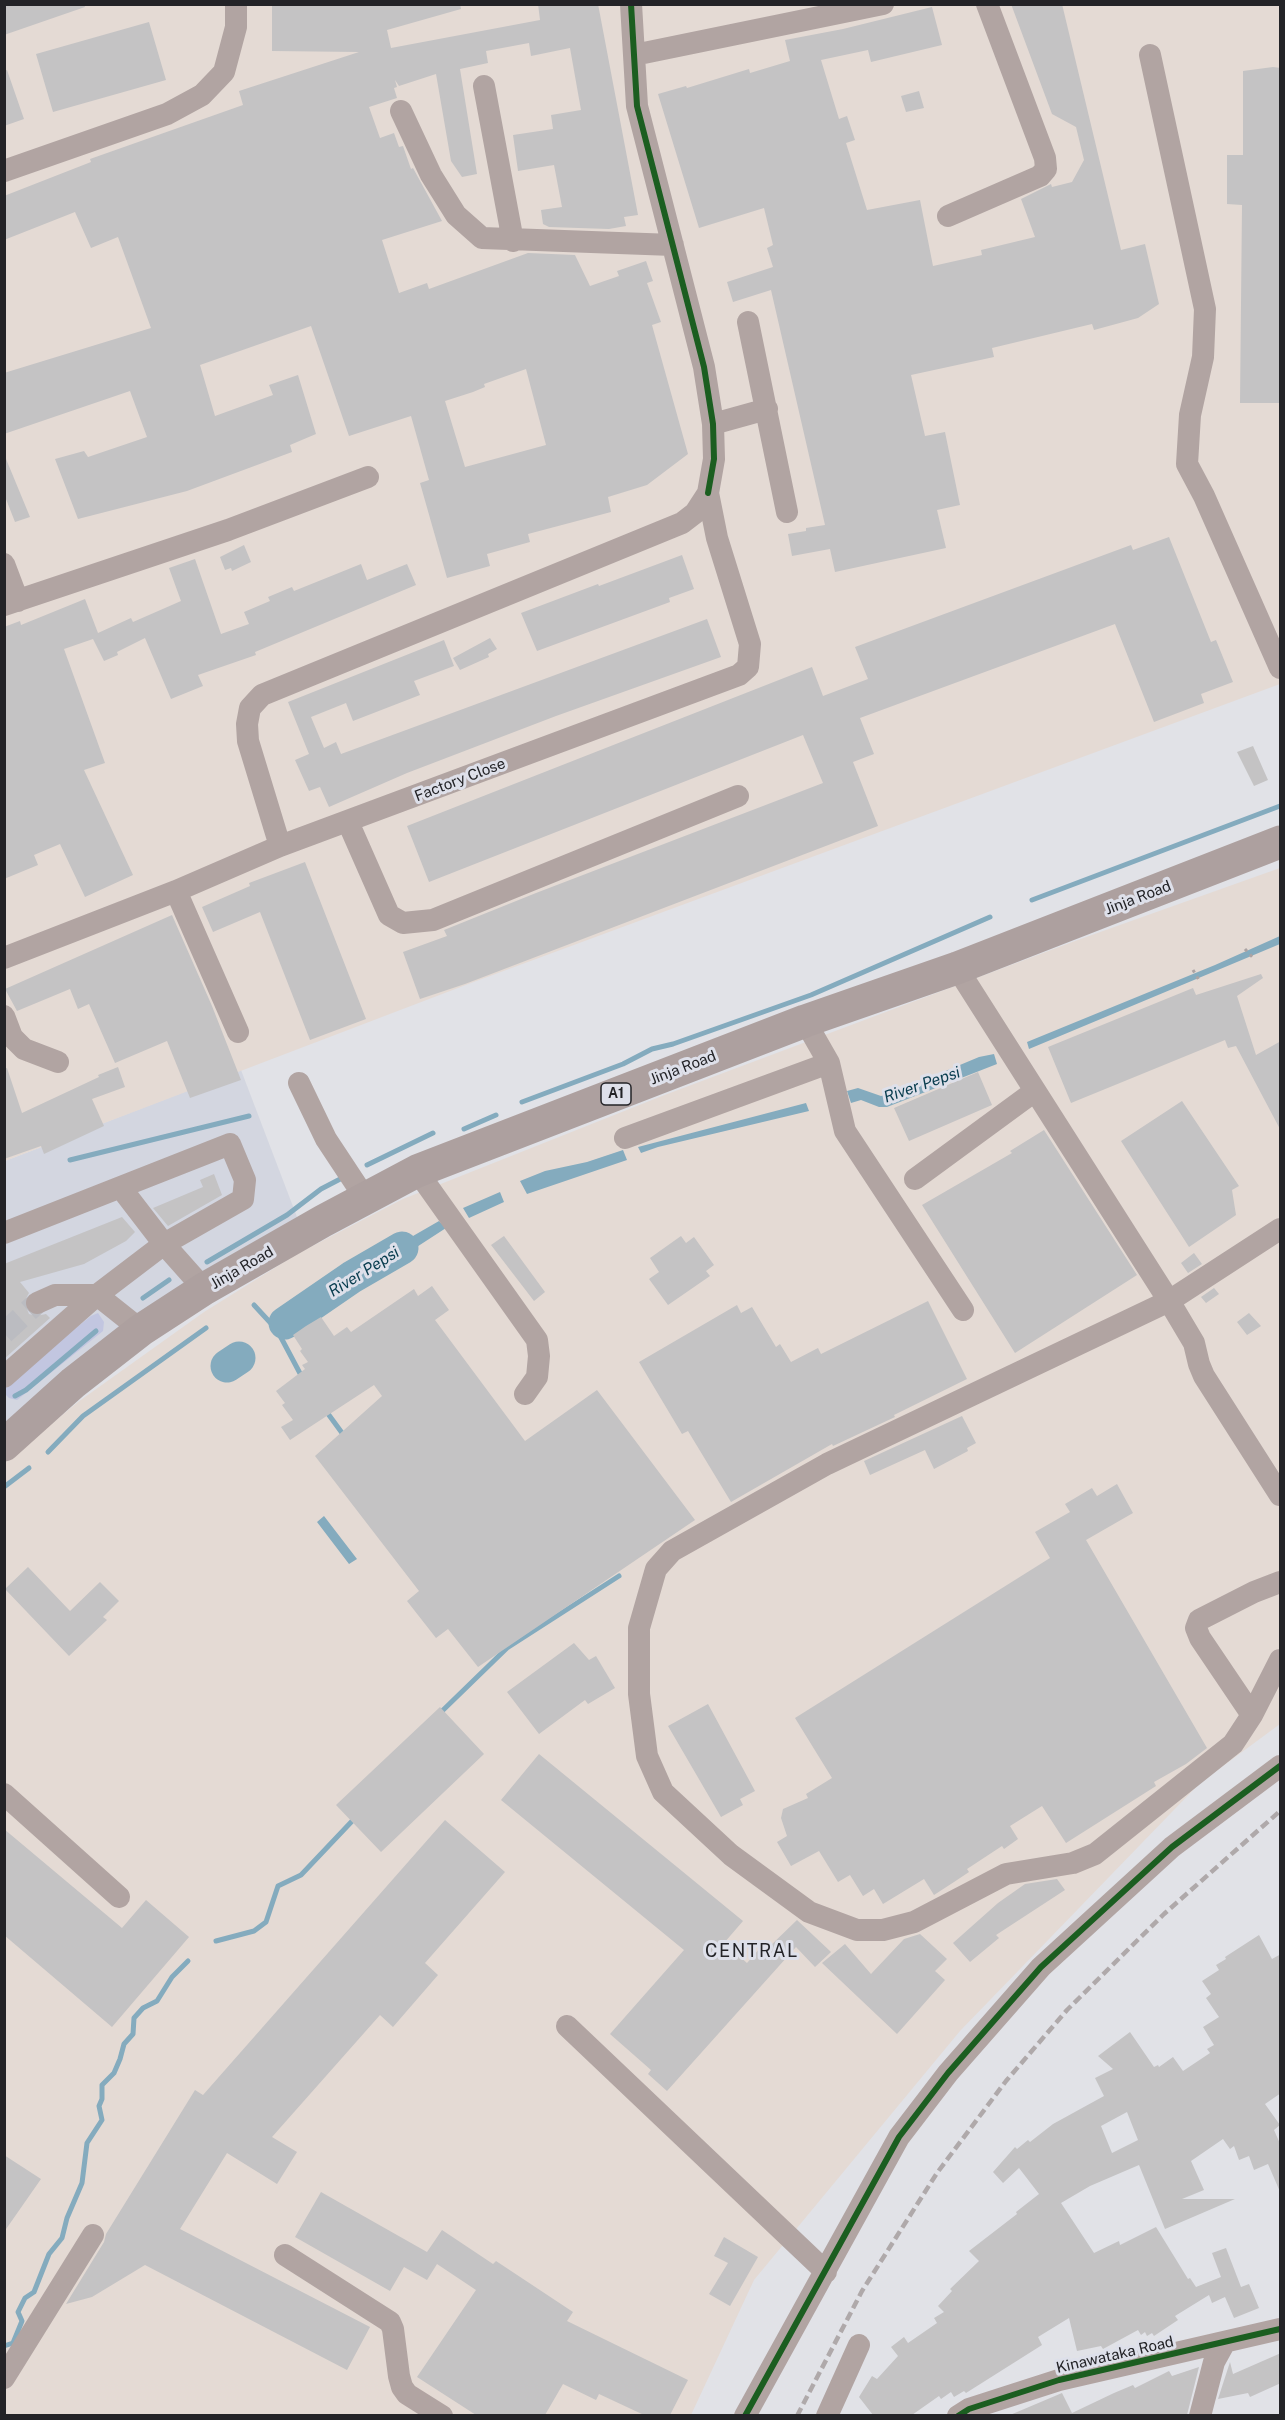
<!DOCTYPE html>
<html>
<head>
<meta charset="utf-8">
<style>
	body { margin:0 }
	#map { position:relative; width:1285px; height:2420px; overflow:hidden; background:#e1e2e7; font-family:"Public Sans",sans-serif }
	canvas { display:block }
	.frame { position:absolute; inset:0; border:6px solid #232327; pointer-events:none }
</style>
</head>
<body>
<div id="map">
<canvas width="1285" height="2420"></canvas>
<div class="frame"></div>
</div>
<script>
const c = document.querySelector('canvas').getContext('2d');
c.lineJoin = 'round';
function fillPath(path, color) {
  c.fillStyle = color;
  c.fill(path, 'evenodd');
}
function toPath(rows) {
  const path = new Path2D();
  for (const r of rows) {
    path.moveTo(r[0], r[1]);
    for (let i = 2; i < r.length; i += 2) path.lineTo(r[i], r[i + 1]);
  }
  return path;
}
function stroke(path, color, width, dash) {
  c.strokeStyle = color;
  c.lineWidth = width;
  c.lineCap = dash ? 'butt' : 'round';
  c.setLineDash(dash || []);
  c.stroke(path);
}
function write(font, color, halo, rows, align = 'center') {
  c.font = font + ' "Public Sans",sans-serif';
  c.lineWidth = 6;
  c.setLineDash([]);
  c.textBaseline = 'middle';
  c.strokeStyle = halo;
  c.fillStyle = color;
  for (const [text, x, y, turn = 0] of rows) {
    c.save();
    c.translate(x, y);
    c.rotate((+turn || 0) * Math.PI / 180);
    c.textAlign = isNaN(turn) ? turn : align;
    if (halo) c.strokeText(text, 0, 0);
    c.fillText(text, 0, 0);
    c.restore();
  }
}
const built = toPath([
	[241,1070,297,1217,5,1424,5,1161]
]);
const industrial = toPath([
	[5,5,1280,5,1280,684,471,983,5,1161],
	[1280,868,1280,1724,1200,1783,960,2031,754,2280,691,2415,5,2415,4,1463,78,1402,204,1312,297,1254,403,1199,662,1096,1075,941]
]);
const green = toPath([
	[98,1313,104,1322,103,1331,17,1400,9,1398,5,1394,5,1384,91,1316]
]);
const water = toPath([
	[1280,936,1280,944,1029,1049,1027,1042,1215,965],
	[994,1054,997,1064,887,1107,879,1107,861,1100,851,1103,847,1091,858,1088,881,1096,893,1093,979,1057],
	[806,1103,809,1111,658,1147,641,1153,638,1147],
	[623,1150,627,1160,527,1194,520,1181,545,1171,587,1162],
	[500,1192,504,1202,469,1218,463,1208],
	[439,1221,446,1228,369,1278,361,1266],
	[347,1276,352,1284,287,1327,282,1318],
	[324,1516,357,1559,349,1564,317,1522]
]);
const stream = toPath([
	[1032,900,1280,806],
	[522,1102,623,1064,652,1049,673,1044,811,995,990,917],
	[464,1129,496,1115],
	[70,1160,249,1116],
	[367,1165,433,1133],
	[207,1262,287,1215,321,1189,346,1176],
	[143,1298,169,1280],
	[254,1305,277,1330,303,1379],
	[15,1396,26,1390,96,1331],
	[326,1411,345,1437],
	[48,1452,83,1416,206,1328],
	[4,1487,29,1468],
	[438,1715,507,1648,619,1576],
	[216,1941,254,1931,266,1922,278,1886,301,1875,355,1818],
	[4,2346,13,2343,22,2321,18,2312,25,2298,34,2292,49,2254,62,2238,67,2218,82,2183,87,2143,102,2120,99,2106,102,2099,102,2085,114,2073,120,2059,124,2044,133,2034,134,2018,143,2008,157,2001,172,1977,188,1961]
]);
const river = toPath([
	[285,1323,352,1277,402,1248],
	[227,1366,239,1358]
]);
const building = toPath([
	[4,4,84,4,85,7,4,35],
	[272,4,460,4,461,9,387,30,391,48,540,20,538,4,598,4,638,215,624,217,626,226,609,229,549,227,543,224,541,210,562,207,554,165,518,171,513,135,553,129,551,115,581,110,570,48,531,56,529,43,486,51,488,63,460,69,477,174,462,177,451,161,436,74,399,86,395,80,397,87,394,88,397,98,369,107,380,138,394,133,399,147,403,146,411,169,413,168,442,221,382,240,399,293,427,283,429,289,528,253,575,255,590,286,619,276,617,271,646,261,653,281,647,283,661,322,652,325,688,454,647,485,608,497,611,512,528,534,530,542,487,554,490,566,447,578,420,483,429,480,411,416,349,436,311,326,200,365,215,416,273,395,269,385,298,375,316,434,290,445,292,452,187,491,78,519,55,459,84,451,88,457,147,437,130,391,4,434,4,373,151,328,118,237,91,248,75,212,4,240,4,196,91,162,90,159,243,105,239,91,359,52,272,51],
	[526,369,546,445,465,467,445,401,473,392,485,387,484,384],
	[1011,4,1062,4,1121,250,1145,244,1159,304,1138,318,1094,330,1092,324,992,348,994,357,911,375,925,436,945,432,960,505,937,510,946,548,835,572,830,549,792,556,788,534,806,531,806,528,825,525,771,290,733,302,727,282,773,267,767,248,773,245,764,208,699,228,658,94,686,86,687,88,749,69,750,73,790,61,785,40,843,29,932,7,942,45,871,62,868,50,821,60,839,119,847,116,855,140,846,143,867,210,920,200,933,266,982,255,981,250,1035,237,1021,199,1051,184,1052,187,1072,182,1084,160,1076,127,1052,114],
	[149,22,166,80,53,112,36,54],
	[1273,67,1281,68,1281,403,1240,403,1242,205,1227,204,1227,155,1243,155,1243,71],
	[7,70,24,119,4,126,4,71],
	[919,91,924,108,906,112,901,96],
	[4,454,30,517,15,522,4,494],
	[1169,537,1211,642,1216,640,1233,682,1201,694,1204,703,1154,722,1115,624,860,718,874,754,853,762,878,826,465,984,420,999,403,952,447,936,444,930,536,893,823,783,803,735,429,882,407,826,812,667,823,696,868,679,855,647,1131,545,1133,550],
	[244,545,251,562,232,571,231,568,225,570,220,557],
	[682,555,694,589,669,598,670,602,537,651,521,613,598,584,599,586],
	[195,559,221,634,249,624,244,612,270,601,268,597,292,587,294,591,361,564,367,580,407,564,416,585,255,652,256,655,198,675,203,686,171,699,145,638,117,652,118,655,104,661,93,639,64,649,105,763,84,770,133,875,85,897,60,844,34,855,38,865,4,879,4,627,20,621,21,625,85,599,98,633,131,618,133,622,181,601,169,568],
	[707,619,721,657,556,716,407,773,329,807,320,787,309,791,295,760,309,754,288,702,444,640,454,666,414,681,420,695,353,721,346,703,311,717,324,748,336,742,341,754],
	[490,638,497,649,488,654,489,657,460,670,453,658],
	[1253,746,1268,780,1254,786,1237,752],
	[305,862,366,1019,310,1040,260,912,213,932,202,907,250,886,249,883],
	[172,915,212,1006,241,1080,190,1098,167,1041,115,1063,89,1004,78,1009,70,989,17,1011,5,989],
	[1261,974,1263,978,1237,996,1256,1055,1281,1041,1281,1131,1236,1046,1228,1048,1225,1040,1071,1103,1048,1047,1193,988,1196,995],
	[118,1067,125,1087,92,1099,104,1126,44,1154,41,1146,4,1159,4,1069,7,1068,22,1113,99,1077,98,1075],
	[978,1072,992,1105,909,1141,894,1108],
	[1182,1101,1239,1186,1232,1190,1236,1215,1189,1247,1121,1141],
	[1044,1130,1137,1275,1015,1353,922,1205,1012,1153,1010,1151],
	[214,1174,222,1195,168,1226,153,1208,203,1187,200,1180],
	[122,1217,135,1232,126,1241,84,1264,20,1282,29,1293,24,1302,29,1314,36,1316,46,1314,50,1318,4,1359,4,1264],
	[504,1236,545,1292,534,1301,491,1245],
	[681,1236,686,1243,694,1237,714,1265,706,1271,710,1276,668,1305,649,1279,659,1272,650,1258],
	[1194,1253,1202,1264,1188,1273,1181,1263],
	[432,1286,449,1310,435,1320,525,1441,597,1390,695,1520,478,1667,448,1629,436,1638,407,1601,419,1591,315,1456,382,1396,374,1385,290,1440,281,1427,293,1420,282,1405,285,1403,276,1391,305,1369,302,1365,308,1362,300,1351,302,1349,293,1335,306,1326,321,1317,334,1336,347,1327,351,1332,414,1289,418,1296],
	[1214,1288,1219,1294,1206,1303,1201,1297],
	[928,1301,967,1379,894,1415,895,1417,833,1446,832,1444,731,1502,688,1431,682,1434,639,1362,737,1305,741,1313,752,1307,776,1347,780,1344,791,1362,818,1348,821,1354],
	[1249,1313,1261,1326,1247,1335,1237,1322],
	[962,1416,976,1443,967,1448,968,1451,934,1469,925,1450,870,1475,864,1461],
	[1117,1484,1133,1513,1086,1540,1207,1748,1186,1764,1154,1782,1156,1786,1066,1843,1042,1806,1010,1826,1018,1839,1004,1849,1002,1846,967,1869,969,1872,954,1882,934,1895,924,1879,883,1904,874,1889,863,1896,850,1875,838,1882,819,1851,791,1866,777,1842,787,1836,781,1818,783,1809,808,1798,806,1794,832,1778,795,1718,1050,1558,1035,1532,1070,1512,1065,1504,1092,1488,1097,1496],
	[28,1567,70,1611,100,1582,119,1601,103,1617,107,1620,69,1656,5,1589],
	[574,1643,589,1660,596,1656,615,1688,588,1704,585,1700,539,1734,507,1692],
	[708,1704,755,1791,740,1799,743,1805,721,1817,668,1726],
	[440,1707,484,1754,381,1852,336,1805],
	[539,1754,743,1921,724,1943,747,1963,761,1947,766,1950,797,1920,831,1952,815,1967,796,1947,667,2091,648,2074,651,2070,610,2034,684,1950,501,1800],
	[445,1820,505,1872,425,1963,438,1975,393,2027,380,2015,272,2137,297,2152,277,2184,227,2153,180,2229,370,2327,347,2370,145,2265,92,2297,66,2304,104,2242,106,2234,195,2090,203,2095],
	[4,1829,122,1928,146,1900,189,1937,112,2027,4,1935],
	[1057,1879,1065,1890,996,1935,999,1938,970,1962,953,1943,998,1903,1025,1884],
	[920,1934,947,1959,935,1971,945,1980,897,2034,822,1963,845,1944,871,1974,904,1939],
	[1259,1935,1272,1959,1281,1954,1281,2093,1265,2104,1280,2125,1274,2130,1281,2146,1281,2194,1268,2164,1254,2170,1249,2156,1239,2160,1234,2146,1230,2149,1223,2139,1191,2161,1204,2190,1182,2199,1235,2199,1165,2229,1139,2165,1090,2186,1061,2203,1094,2253,1119,2241,1120,2245,1156,2227,1188,2279,1190,2278,1196,2287,1221,2277,1212,2253,1226,2248,1241,2287,1249,2284,1259,2308,1234,2318,1225,2297,1212,2303,1209,2295,1175,2316,1178,2320,1154,2336,1152,2333,1147,2336,1145,2332,1141,2335,1138,2330,1103,2349,1101,2346,1077,2351,1069,2318,1038,2337,1042,2345,966,2393,964,2391,954,2397,951,2392,941,2399,939,2396,912,2415,873,2415,859,2397,872,2376,877,2379,898,2356,891,2347,904,2337,908,2343,937,2323,934,2318,944,2312,938,2306,952,2291,950,2289,979,2261,969,2251,1017,2214,1016,2212,1039,2194,1019,2168,1003,2183,993,2172,1015,2147,1017,2149,1028,2140,1030,2142,1053,2124,1104,2096,1095,2078,1113,2069,1098,2056,1130,2032,1154,2067,1158,2065,1159,2067,1173,2057,1183,2071,1210,2053,1207,2049,1214,2045,1203,2027,1219,2017,1206,1998,1211,1994,1202,1981,1219,1970,1216,1965,1226,1959,1225,1957],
	[1127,2112,1138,2140,1112,2153,1101,2126],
	[4,2155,41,2179,4,2232],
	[321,2192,427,2252,442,2230,493,2264,496,2261,573,2312,567,2321,688,2380,670,2415,644,2415,599,2394,596,2400,563,2384,545,2415,476,2415,417,2377,476,2290,437,2264,427,2280,404,2267,390,2291,295,2237],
	[724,2237,758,2257,730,2306,709,2294,728,2263,714,2256],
	[1281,2353,1281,2383,1250,2397,1248,2393,1218,2399,1230,2362,1233,2374],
	[1199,2367,1187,2415,1010,2415,1062,2393,1072,2413,1114,2393,1133,2385,1135,2388,1169,2371,1172,2376]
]);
const minorTunnel = toPath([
	[4,1333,37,1303]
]);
const path = toPath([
	[1245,949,1255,960],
	[1193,970,1200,982]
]);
const minor = toPath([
	[634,55,883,4],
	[1150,55,1205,309,1203,357,1190,415,1187,464,1204,496,1280,668],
	[484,86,513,241],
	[401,111,431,175,456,215,482,238,673,245],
	[4,171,167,114,202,95,224,72,236,27,236,4],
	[948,216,1040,176,1046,169,1045,158,987,4],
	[748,322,787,512],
	[713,424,767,409],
	[4,564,18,601],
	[4,605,228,530,368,477],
	[348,822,389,915,403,923,433,920,738,796],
	[280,846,248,741,247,724,250,708,262,695,682,523,695,513,708,493,714,459,713,424,704,367,637,106,631,4],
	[176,891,238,1032],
	[4,958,176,891,280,846,739,675,748,667,750,644,717,538,708,493],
	[957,968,1169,1301,1194,1343,1199,1364,1204,1376,1280,1495],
	[4,1016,12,1037,24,1049,58,1062],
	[805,1021,829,1063,845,1131,963,1310],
	[299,1083,326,1139,365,1198],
	[625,1138,829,1063],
	[417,1171,537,1340,539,1356,537,1377,525,1394],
	[915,1179,1035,1091],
	[1280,1229,1169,1301,827,1464,672,1551,656,1569,639,1628,639,1694,647,1756,663,1792,731,1855,809,1912,857,1930,883,1930,914,1922,1006,1874,1073,1863,1095,1854,1233,1744,1252,1715,1280,1660],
	[4,1233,230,1144,245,1180,243,1199,164,1244,204,1289],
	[37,1303,55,1295,97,1295,164,1244,121,1188],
	[4,1377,97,1295,141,1330],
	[1252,1715,1200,1638,1196,1628,1199,1620,1254,1592,1280,1582],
	[4,1794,119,1897],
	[567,2026,826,2272],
	[285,2255,390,2322,393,2329,399,2376,402,2387,407,2394,442,2416],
	[4,2378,93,2235],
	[745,2416,899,2137,948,2073,1041,1967,1172,1847,1280,1766],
	[827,2416,859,2345],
	[958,2416,969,2409,1059,2380,1280,2329],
	[1200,2416,1214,2362,1225,2342]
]);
const highway = toPath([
	[4,1445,73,1383,141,1330,204,1289,323,1221,417,1171,805,1021,957,968,1280,842]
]);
const rail = toPath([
	[797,2416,862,2291,937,2173,1006,2081,1067,2010,1164,1914,1280,1811]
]);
const cycleway = toPath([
	[631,4,637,106,704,367,713,424,714,459,708,493],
	[745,2416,899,2137,948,2073,1041,1967,1172,1847,1280,1766],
	[958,2416,969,2409,1059,2380,1280,2329]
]);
const shields = [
	[616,1094,30]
];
const shieldNames = [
	["A1",616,1094]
];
const streetNames = [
	["Factory Close",460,780,-21],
	["Jinja Road",1138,898,-21],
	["Jinja Road",683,1068,-21],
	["Jinja Road",242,1268,-30],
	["Kinawataka Road",1115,2355,-13]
];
const waterNames = [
	["River Pepsi",922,1085,-19],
	["River Pepsi",364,1272,-32]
];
const quarterNames = [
	["CENTRAL",752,1951]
];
fillPath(built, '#d3d6e0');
fillPath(industrial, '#e4dad4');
fillPath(green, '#c2c6e0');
fillPath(water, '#84abbe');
stroke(stream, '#84abbe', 5);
stroke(river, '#84abbe', 33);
fillPath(building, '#c4c3c4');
stroke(minorTunnel, '#bbbcc1', 22, [22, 11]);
stroke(path, '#aba3a3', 3, [3, 4.5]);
stroke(minor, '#b1a4a2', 22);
stroke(highway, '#ada09f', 33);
stroke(rail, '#afa9aa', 4.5, [9, 4.5]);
stroke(cycleway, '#1b5e20', 6);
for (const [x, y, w] of shields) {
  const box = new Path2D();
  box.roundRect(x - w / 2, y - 11, w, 22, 4.5);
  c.fillStyle = '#dee0ea';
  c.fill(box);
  stroke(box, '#232327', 1.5);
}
write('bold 14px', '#232327', null, shieldNames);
write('15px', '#232327', '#dee0ea', streetNames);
write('italic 16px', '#083c4e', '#dee0ea', waterNames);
c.letterSpacing = '1.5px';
write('18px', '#232327', '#dee0ea', quarterNames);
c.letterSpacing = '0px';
</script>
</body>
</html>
